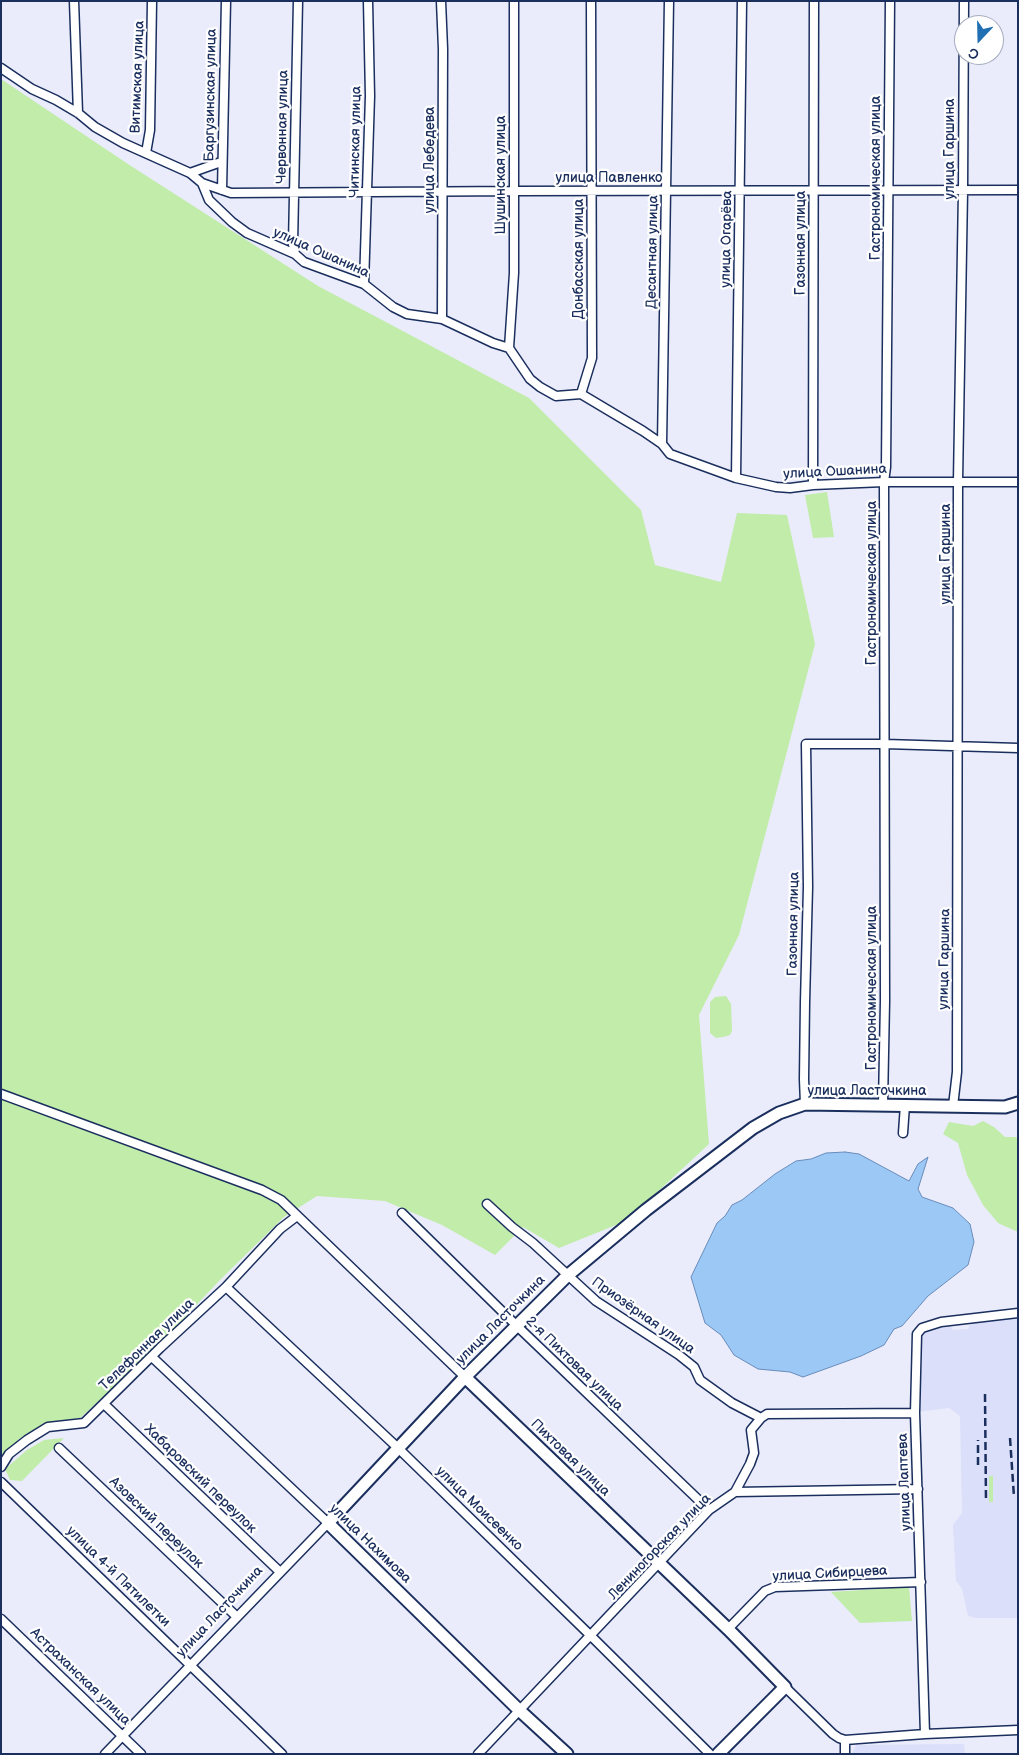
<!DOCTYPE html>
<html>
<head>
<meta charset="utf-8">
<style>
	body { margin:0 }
	#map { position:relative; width:1019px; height:1755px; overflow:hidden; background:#eaecfb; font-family:"Balsamiq Sans",sans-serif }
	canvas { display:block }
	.frame { position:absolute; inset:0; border:2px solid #1b2f5e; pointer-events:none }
	.north { position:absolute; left:954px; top:15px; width:50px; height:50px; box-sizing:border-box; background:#fff; border:1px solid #a4acbf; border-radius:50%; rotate:201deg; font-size:14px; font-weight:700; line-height:20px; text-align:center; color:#1b2f5e }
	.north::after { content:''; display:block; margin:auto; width:18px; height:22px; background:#1f6fb2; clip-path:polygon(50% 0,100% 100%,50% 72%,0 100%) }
</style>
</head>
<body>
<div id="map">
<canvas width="1019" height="1755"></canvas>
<div class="frame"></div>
<div class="north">С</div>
</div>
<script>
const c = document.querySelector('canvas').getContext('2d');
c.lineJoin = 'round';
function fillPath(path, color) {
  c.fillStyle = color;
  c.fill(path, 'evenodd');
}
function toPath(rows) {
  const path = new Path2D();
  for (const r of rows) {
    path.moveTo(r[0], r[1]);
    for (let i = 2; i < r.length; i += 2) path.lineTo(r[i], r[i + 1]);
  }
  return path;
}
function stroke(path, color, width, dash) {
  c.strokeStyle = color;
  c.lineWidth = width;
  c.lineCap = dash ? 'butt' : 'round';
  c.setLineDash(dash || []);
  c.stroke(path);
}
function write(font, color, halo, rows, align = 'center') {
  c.font = font + ' "Balsamiq Sans",sans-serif';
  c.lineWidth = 4.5;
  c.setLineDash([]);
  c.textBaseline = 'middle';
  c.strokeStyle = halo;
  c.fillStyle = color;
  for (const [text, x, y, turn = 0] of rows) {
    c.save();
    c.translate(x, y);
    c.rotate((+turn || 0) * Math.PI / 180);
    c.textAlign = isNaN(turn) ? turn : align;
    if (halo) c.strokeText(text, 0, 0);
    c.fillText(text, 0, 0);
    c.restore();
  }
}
const built = toPath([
	[1018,1315,1018,1618,977,1618,968,1616,962,1589,956,1581,953,1525,962,1513,960,1416,949,1408,916,1412,914,1332,916,1327,922,1326,947,1324,951,1326,952,1330,968,1329,971,1322],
	[964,1744,965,1754,852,1754,856,1745]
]);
const green = toPath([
	[1,79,128,164,318,286,529,398,641,510,655,565,721,582,737,513,787,515,815,644,739,935,699,1015,709,1144,626,1221,559,1248,523,1227,495,1255,442,1225,385,1201,317,1196,284,1217,219,1281,153,1351,80,1418,53,1422,40,1426,19,1439,1,1457],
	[827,492,834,537,813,538,805,495],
	[726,996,731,1004,732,1031,730,1035,723,1037,716,1038,710,1033,710,1002,715,997],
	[983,1121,994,1127,1005,1137,1015,1137,1018,1138,1018,1232,998,1223,983,1205,967,1175,958,1143,943,1134,949,1122,973,1126],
	[64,1438,22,1481,10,1480,5,1469,27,1450,44,1440],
	[989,1476,993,1476,993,1502,989,1502],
	[909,1587,912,1621,860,1623,831,1592]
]);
const water = toPath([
	[845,1152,859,1154,909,1181,918,1164,928,1157,918,1189,922,1197,953,1208,970,1224,974,1242,968,1265,928,1296,902,1326,894,1329,884,1345,861,1356,803,1377,790,1372,758,1369,734,1355,721,1335,705,1323,691,1277,717,1223,725,1216,732,1205,742,1200,775,1174,796,1161,811,1159,826,1153,845,1152]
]);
const street = toPath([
	[74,1,78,113],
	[441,1,443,49,442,319],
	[1,68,32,89,56,100,78,113,95,127,123,143,190,173,202,183,209,200,232,222,247,233,295,254,304,262,364,284,393,307,407,314,442,319,493,343,509,348,530,379,540,387,556,396,581,394,643,431,662,444,670,454,736,478,776,487,790,488,813,485,884,482,1018,482],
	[146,153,150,130,152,1],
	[190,173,221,162],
	[202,183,231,193,514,191,1018,190],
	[222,190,226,1],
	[295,254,293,244,298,1],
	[364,284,370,96,368,1],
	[509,348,514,273,514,1],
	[581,394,592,358,591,1],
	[662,444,669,1],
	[736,478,742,1],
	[813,485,814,1],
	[1,1094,262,1190,281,1200,465,1377],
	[805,1104,804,1079,805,1002,808,887,806,744,885,744,1018,748],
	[883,1104,885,1001,884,482,886,467,890,1],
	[953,1106,957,1072,958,481,963,191,964,1],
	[903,1133,905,1105],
	[487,1204,512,1227,533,1243,596,1301,679,1355,694,1367,700,1380,732,1403,761,1418,767,1414,915,1413],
	[402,1213,516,1325,709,1510],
	[226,1287,398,1448,591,1636,710,1754],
	[104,1404,279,1571],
	[59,1448,236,1616],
	[1,1467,9,1454,27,1440,48,1427,84,1423,160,1348,226,1287,280,1229,297,1216],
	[1,1482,282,1754],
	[735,1492,750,1464,754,1453,751,1430,761,1418],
	[1,1619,141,1754],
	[728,1629,765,1591,775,1587,921,1582],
	[785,1687,833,1734,839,1738,845,1740,845,1754],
	[925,1734,915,1413,917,1334,922,1328,941,1322,1018,1313],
	[845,1740,925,1734,1018,1730],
	[105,1754,328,1523,152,1357],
	[478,1754,709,1510,735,1492,918,1489]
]);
const secondary = toPath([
	[465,1377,728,1629,785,1687,718,1754],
	[567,1754,519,1710,328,1523,465,1377,567,1276,646,1210,753,1128,779,1113,805,1104,1005,1107,1018,1103]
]);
const rail = toPath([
	[985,1394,986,1502],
	[1010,1438,1014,1497],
	[978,1465,978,1440]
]);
const streetNames = [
	["Витимская улица",138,77,-88],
	["Баргузинская улица",211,95,-89],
	["Червонная улица",283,127,-89],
	["Читинская улица",356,142,-89],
	["улица Гаршина",950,149,-90],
	["улица Лебедева",430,160,-90],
	["Шушинская улица",501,175,-90],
	["улица Павленко",609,178],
	["Гастрономическая улица",876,178,-90],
	["улица Огарёва",727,239,-89],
	["Газонная улица",801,243,-90],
	["Десантная улица",653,252,-89],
	["улица Ошанина",321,253,24],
	["Донбасская улица",579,259,-90],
	["улица Ошанина",835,472,-3],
	["улица Гаршина",946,554,-90],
	["Гастрономическая улица",872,583,-90],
	["Газонная улица",794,924,-89],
	["улица Гаршина",945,959,-89],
	["Гастрономическая улица",872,988,-90],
	["улица Ласточкина",867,1091],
	["Приозёрная улица",643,1316,35],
	["улица Ласточкина",501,1320,-45],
	["Телефонная улица",147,1345,-44],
	["2-я Пихтовая улица",574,1364,44],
	["Пихтовая улица",570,1458,44],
	["Хабаровский переулок",200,1479,44],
	["улица Лаптева",905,1482,-92],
	["улица Моисеенко",479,1509,44],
	["Азовский переулок",156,1523,44],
	["улица Нахимова",370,1544,44],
	["Лениногорская улица",660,1547,-46],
	["улица Сибирцева",830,1574,-3],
	["улица 4-й Пятилетки",118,1577,44],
	["улица Ласточкина",220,1612,-47],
	["Астраханская улица",80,1677,44]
];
fillPath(built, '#dbdff9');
fillPath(green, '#c1eca9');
fillPath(water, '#9cc8f6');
stroke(water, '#688bb9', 1);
stroke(street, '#1b2f5e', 11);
stroke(secondary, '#1b2f5e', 15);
stroke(street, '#fff', 8);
stroke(secondary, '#fff', 11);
stroke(rail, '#1b2f5e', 2.5, [8, 4]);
write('14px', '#1b2f5e', '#fff', streetNames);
</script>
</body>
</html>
